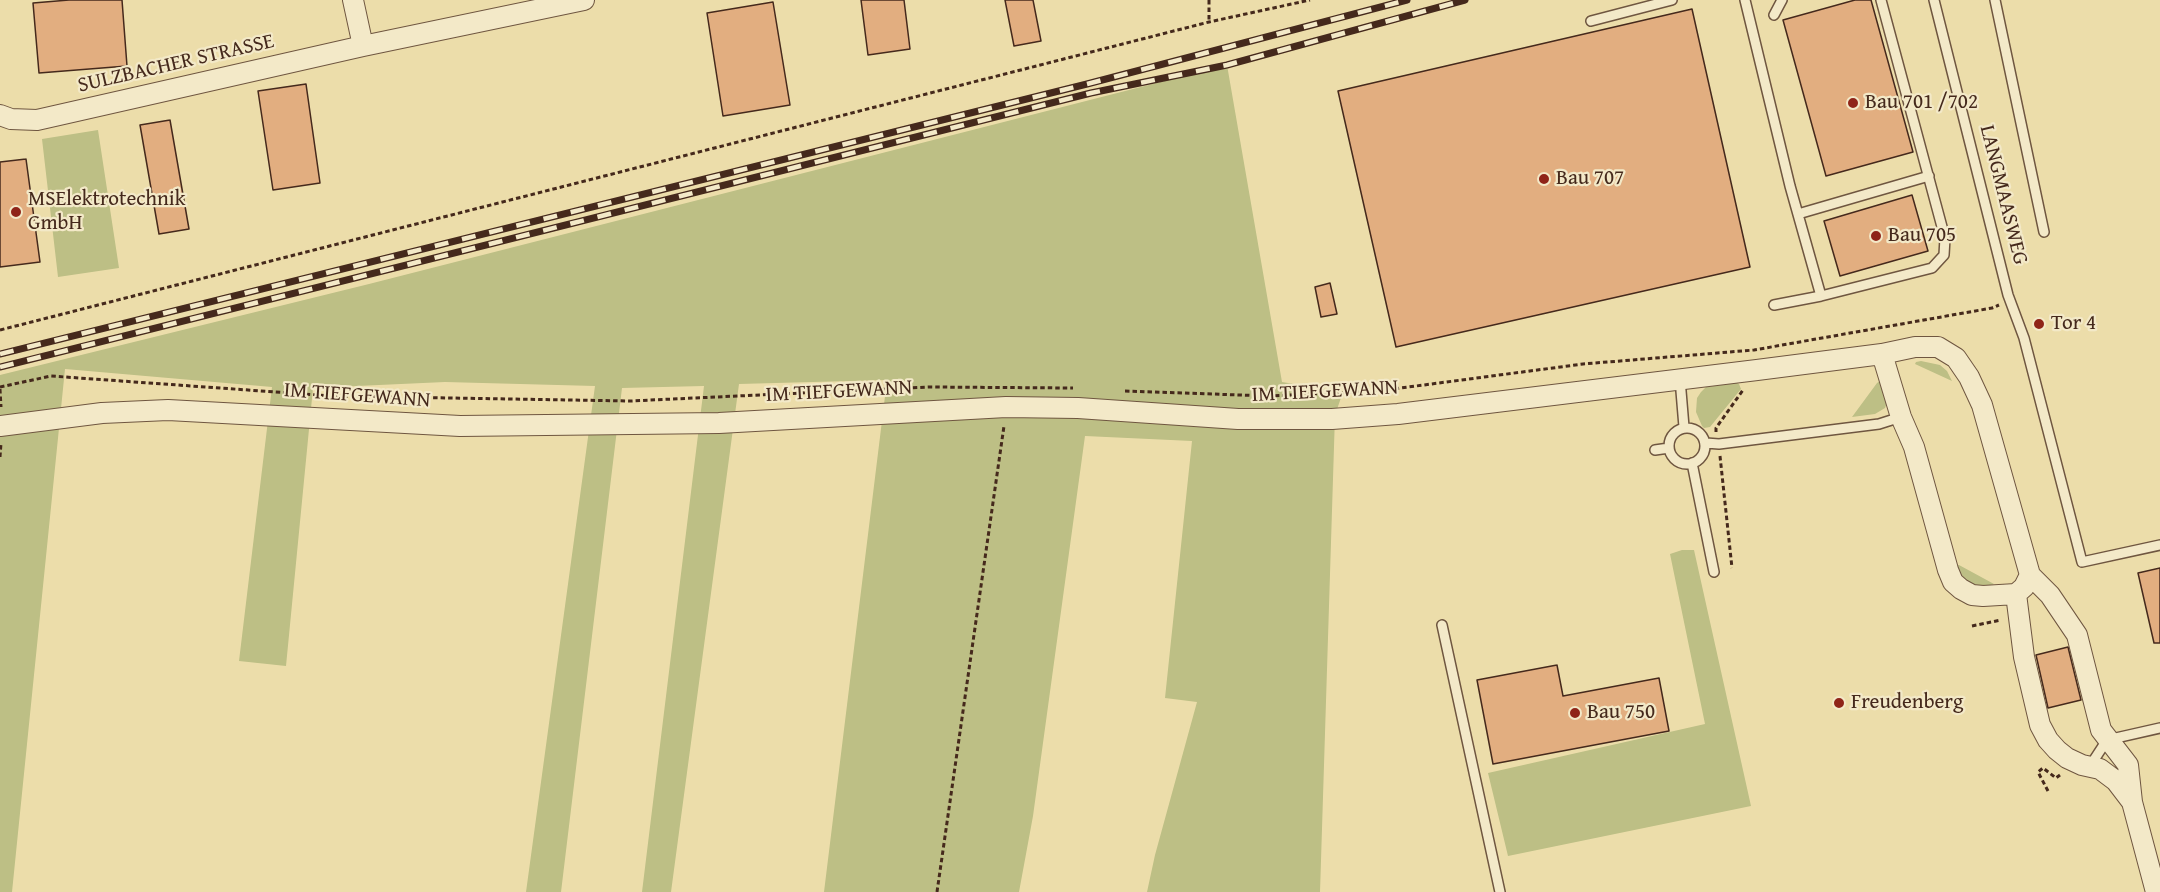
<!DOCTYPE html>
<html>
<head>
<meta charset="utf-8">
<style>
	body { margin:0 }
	canvas { display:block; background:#ecddaa }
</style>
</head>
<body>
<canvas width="2160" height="892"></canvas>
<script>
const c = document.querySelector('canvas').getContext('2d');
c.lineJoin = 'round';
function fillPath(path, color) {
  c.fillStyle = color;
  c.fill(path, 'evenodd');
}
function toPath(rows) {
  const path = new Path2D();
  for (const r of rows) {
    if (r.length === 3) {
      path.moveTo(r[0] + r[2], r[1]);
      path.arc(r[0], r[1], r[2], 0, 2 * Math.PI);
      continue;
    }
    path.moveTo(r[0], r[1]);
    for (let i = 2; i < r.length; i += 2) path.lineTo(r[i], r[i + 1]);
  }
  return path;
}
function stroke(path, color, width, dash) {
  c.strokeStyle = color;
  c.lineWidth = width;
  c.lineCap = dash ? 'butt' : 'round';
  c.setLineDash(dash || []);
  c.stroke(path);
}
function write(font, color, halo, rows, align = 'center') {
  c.font = font + ' "Gentium Book Plus",serif';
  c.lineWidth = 4.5;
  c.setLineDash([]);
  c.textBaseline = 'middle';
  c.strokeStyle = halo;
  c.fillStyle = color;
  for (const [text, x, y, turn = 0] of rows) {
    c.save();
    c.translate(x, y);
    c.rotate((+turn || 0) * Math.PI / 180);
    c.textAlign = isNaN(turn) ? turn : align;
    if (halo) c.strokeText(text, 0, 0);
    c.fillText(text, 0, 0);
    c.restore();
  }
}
const green = toPath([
	[1227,65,1282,382,1343,392,1335,415,1320,892,1147,892,1155,855,1197,702,1165,698,1192,441,1085,436,1033,816,1019,892,824,892,887,380,739,384,671,892,642,892,704,386,622,388,561,892,526,892,595,386,445,382,313,388,286,666,239,661,272,387,65,369,12,892,0,892,0,375,369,284],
	[98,130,119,268,58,277,42,139],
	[1921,361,1940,365,1947,371,1952,381,1915,364,1916,362],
	[1881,380,1888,400,1885,408,1875,414,1852,417,1877,383],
	[1737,383,1739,384,1741,389,1710,427,1704,428,1702,426,1696,412,1697,398,1701,392,1706,387],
	[1682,550,1694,550,1751,806,1508,856,1488,773,1705,724,1670,554],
	[1957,565,1959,565,1994,584,1984,587,1974,586,1964,581,1956,567]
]);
const building = toPath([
	[69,0,122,0,127,66,39,73,33,3,69,0],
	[861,0,904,0,910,49,868,55,861,0],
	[1005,0,1033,0,1041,41,1014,46,1005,0],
	[1855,0,1871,0,1913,152,1826,176,1783,20,1855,0],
	[773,2,790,105,723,116,707,13,773,2],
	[1692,9,1750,267,1396,347,1338,91,1692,9],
	[306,84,320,183,273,190,258,91,306,84],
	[170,120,189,229,159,234,140,125,170,120],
	[26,159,40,262,0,267,0,162,26,159],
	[1912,195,1928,251,1840,276,1824,221,1912,195],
	[1330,283,1337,314,1321,317,1315,287,1330,283],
	[2160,568,2160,643,2154,643,2138,573,2160,568],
	[2068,647,2081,700,2048,708,2036,655,2068,647],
	[1557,665,1563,696,1659,678,1669,731,1493,764,1477,680,1557,665]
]);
const path = toPath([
	[1209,0,1209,22],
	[0,330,1209,22,1310,0],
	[0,387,51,376,332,396,630,401,930,387,1073,388],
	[0,389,1,407],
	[1125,391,1269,396,1378,391,1583,364,1754,350,1992,308,1999,305],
	[1716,432,1716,428,1743,390],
	[1720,456,1732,568],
	[0,457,1,443],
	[1972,626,2001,620],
	[2048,791,2038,772,2043,768,2056,778,2060,775],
	[937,892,1004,426]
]);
const service = toPath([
	[1745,0,1790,186,1821,296],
	[1934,0,2008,295,2024,338,2082,562,2160,545],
	[1995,0,2044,232],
	[1774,15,1782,0],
	[1591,21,1672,0],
	[1798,214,1929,176],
	[1774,305,1821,296,1932,268,1944,255,1945,238,1881,0],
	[1680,379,1684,427],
	[1687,446,18],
	[1706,443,1719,444,1879,424,1901,417],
	[1655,450,1669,448],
	[1692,463,1714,572],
	[1442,625,1500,892],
	[2090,766,2107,740,2160,728]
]);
const minor = toPath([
	[353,0,363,46],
	[0,115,11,119,37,120,363,46,584,0],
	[0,426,102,413,168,410,460,426,719,423,1006,407,1078,408,1238,419,1332,419,1398,414,1757,370,1882,354,1915,347,1938,347,1956,358,1969,377,1982,405,2030,575,2024,587,2016,594,1983,596,1972,595,1961,589,1953,582,1948,570,1914,447,1901,417,1882,354],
	[2030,575,2050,595,2077,635,2101,730,2128,765,2132,802,2156,892],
	[2016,594,2024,657,2040,725,2048,740,2057,750,2067,758,2082,765,2100,769,2116,781,2132,802]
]);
const rail = toPath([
	[0,354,1087,84,1407,0],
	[0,367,1091,93,1227,65,1465,0]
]);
const markers = [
	[1853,103,6,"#8f2418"],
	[1544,179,6,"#8f2418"],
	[16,212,6,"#8f2418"],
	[1876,236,6,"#8f2418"],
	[2039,324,6,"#8f2418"],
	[1839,703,6,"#8f2418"],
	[1575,713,6,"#8f2418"]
];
const streetNames = [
	["SULZBACHER STRASSE",176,64,-13],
	["LANGMAASWEG",2003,195,76],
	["IM TIEFGEWANN",839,392,-3],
	["IM TIEFGEWANN",1325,392,-3],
	["IM TIEFGEWANN",357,396,4]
];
const poiNames = [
	["Bau 701 /702",1865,103],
	["Bau 707",1556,179],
	["MSElektrotechnik",28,200],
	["GmbH",28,224],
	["Bau 705",1888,236],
	["Tor 4",2051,324],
	["Freudenberg",1851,703],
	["Bau 750",1587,713]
];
fillPath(green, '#bdbf85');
fillPath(building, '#e2ae80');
stroke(building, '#45291c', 1.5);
stroke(service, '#6f5640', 12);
stroke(minor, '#6f5640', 22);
stroke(path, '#45291c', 3, [4.5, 3]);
stroke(service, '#f3e9c8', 9);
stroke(minor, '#f3e9c8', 20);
stroke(rail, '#45291c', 7);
stroke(rail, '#f3e9c8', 4.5, [14]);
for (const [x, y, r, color] of markers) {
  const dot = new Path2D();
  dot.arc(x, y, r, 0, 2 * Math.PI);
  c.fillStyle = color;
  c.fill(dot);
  stroke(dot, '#f3e9c8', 2);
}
write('21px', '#45291c', '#f3e9c8', streetNames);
write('21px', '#45291c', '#f3e9c8', poiNames, 'left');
</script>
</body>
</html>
